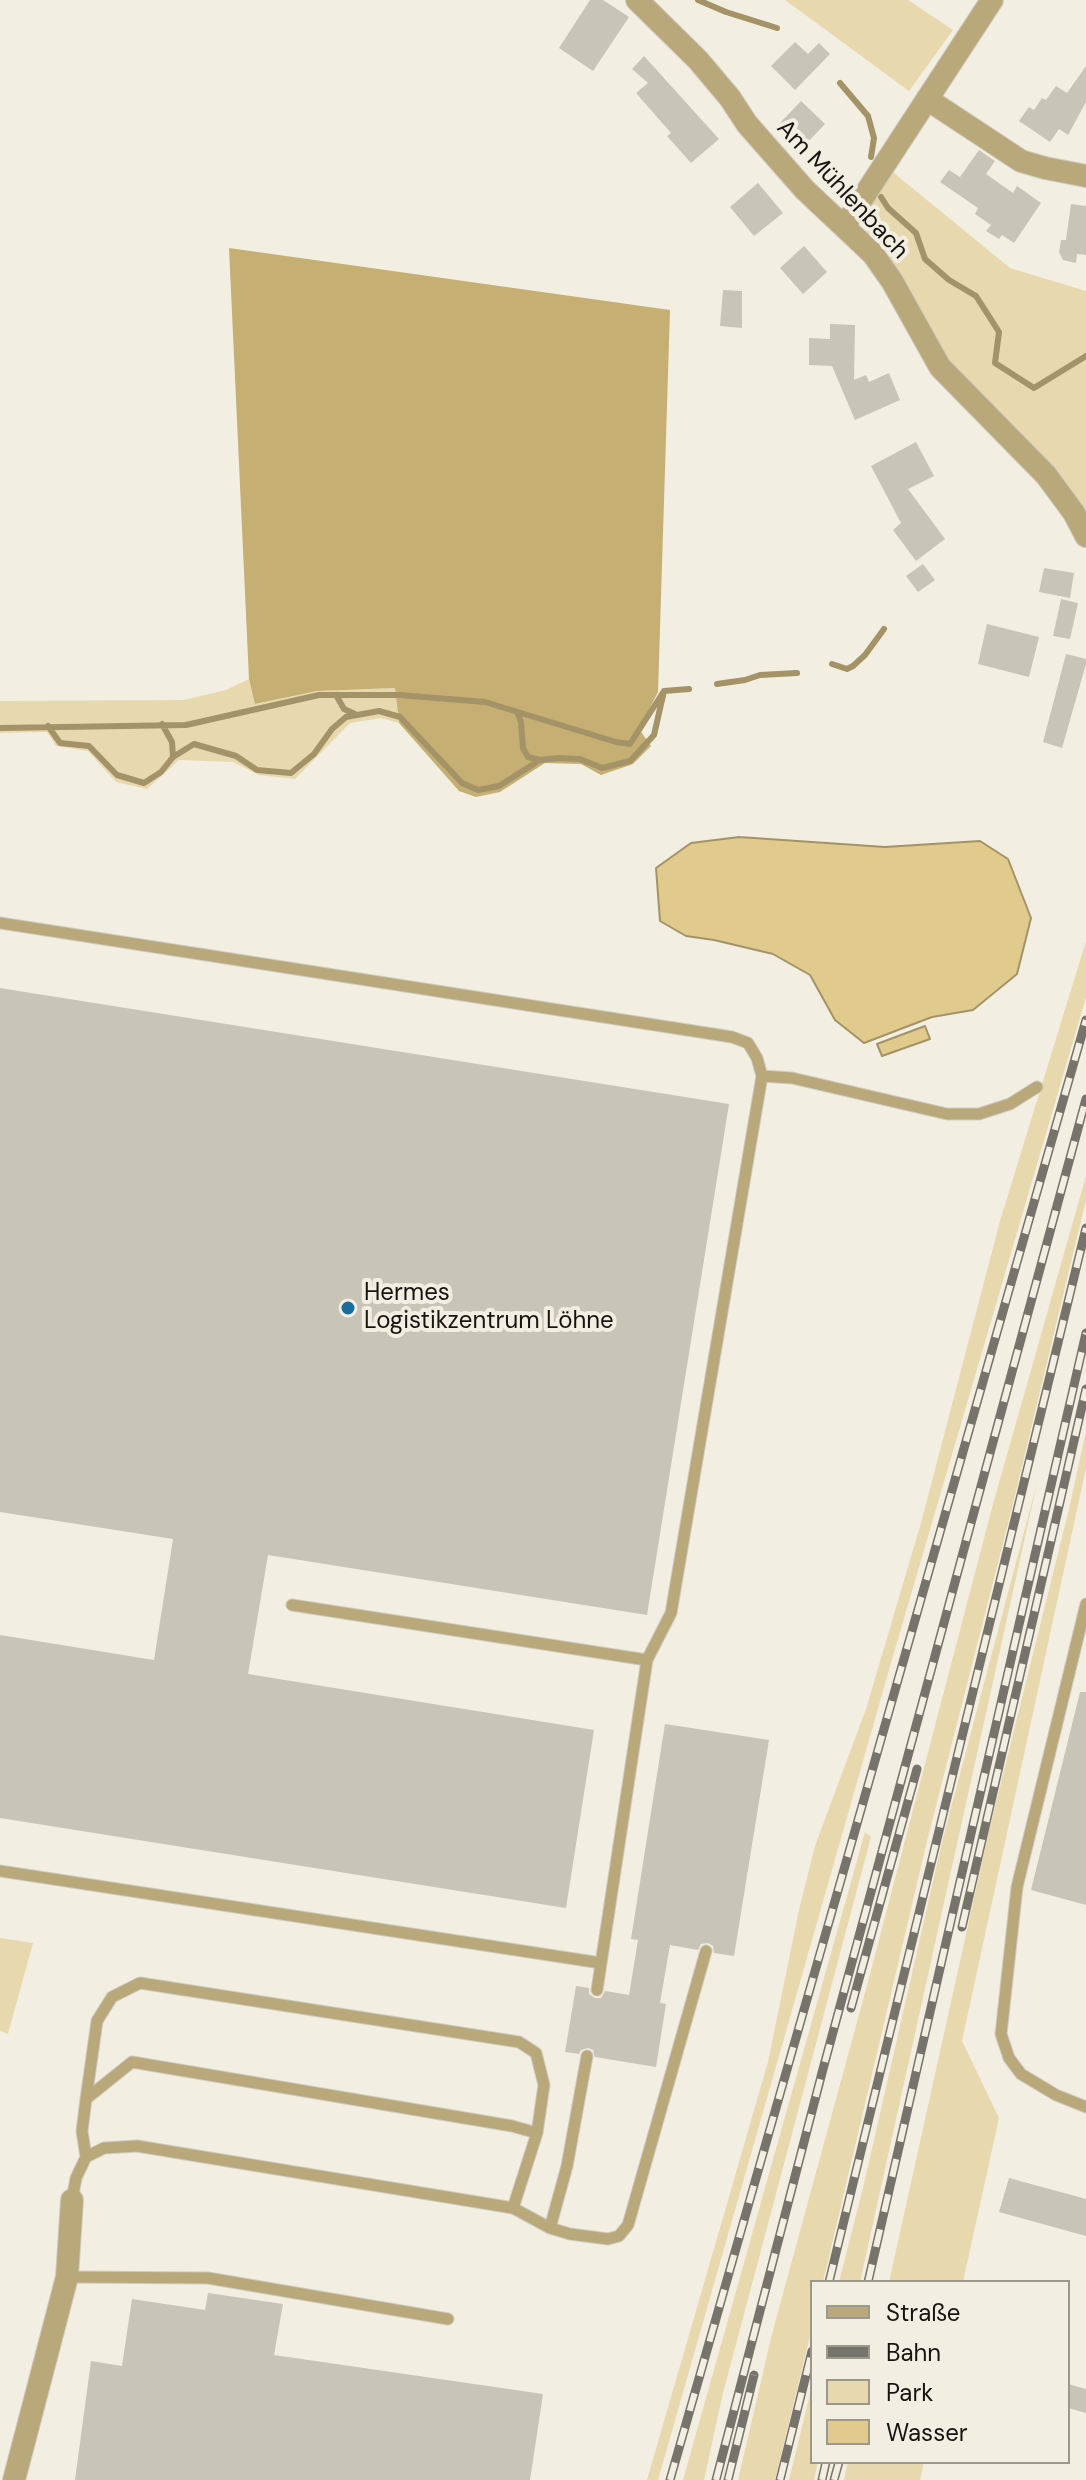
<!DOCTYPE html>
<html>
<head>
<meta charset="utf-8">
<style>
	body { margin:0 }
	#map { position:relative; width:1086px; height:2480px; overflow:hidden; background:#f2eee1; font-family:"DM Sans",sans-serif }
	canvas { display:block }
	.legend { position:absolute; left:810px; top:2280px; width:260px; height:184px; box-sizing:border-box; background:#f2eee1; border:2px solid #9a978d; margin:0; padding:10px 14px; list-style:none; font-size:24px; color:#161410 }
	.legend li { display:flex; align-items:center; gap:16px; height:40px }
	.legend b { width:40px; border:2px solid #9a978d }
</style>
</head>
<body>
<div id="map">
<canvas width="1086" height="2480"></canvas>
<ul class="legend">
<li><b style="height:10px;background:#b9a87a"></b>Straße</li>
<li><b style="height:10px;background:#76736b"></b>Bahn</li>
<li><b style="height:22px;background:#e8d8ae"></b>Park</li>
<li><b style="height:22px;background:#e0ca8c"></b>Wasser</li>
</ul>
</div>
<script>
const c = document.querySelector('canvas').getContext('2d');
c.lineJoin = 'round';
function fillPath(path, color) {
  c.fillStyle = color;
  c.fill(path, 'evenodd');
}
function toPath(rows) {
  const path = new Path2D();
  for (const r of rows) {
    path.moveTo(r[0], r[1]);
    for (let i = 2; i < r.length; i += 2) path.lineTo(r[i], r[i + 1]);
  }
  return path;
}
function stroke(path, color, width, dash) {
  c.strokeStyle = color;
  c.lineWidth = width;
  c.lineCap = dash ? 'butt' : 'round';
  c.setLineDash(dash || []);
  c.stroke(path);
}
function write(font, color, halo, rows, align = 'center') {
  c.font = font + ' "DM Sans",sans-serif';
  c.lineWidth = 8;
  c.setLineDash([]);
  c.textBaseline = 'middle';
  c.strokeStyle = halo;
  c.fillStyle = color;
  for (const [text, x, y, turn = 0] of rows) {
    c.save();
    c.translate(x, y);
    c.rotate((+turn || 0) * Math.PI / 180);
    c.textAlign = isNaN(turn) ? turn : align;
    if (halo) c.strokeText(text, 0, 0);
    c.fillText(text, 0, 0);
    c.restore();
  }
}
const green = toPath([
	[785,0,908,0,953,30,909,91],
	[889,169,1010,268,1086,291,1086,527,940,354,864,230,860,212],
	[249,679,256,704,317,691,395,688,399,723,381,718,350,723,295,779,259,775,233,762,179,760,147,789,116,782,88,751,56,746,47,732,0,733,0,701,184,700,226,690],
	[1086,941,1086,997,893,1656,658,2480,647,2480,768,2062,799,1910,815,1846,866,1709,921,1523,1000,1221],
	[1086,1176,1086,1200,1012,1508,927,1841,823,2282,812,2282,812,2328,775,2480,738,2480,772,2334,869,1978,993,1504],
	[1086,1431,1086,1468,962,2041,999,2118,963,2282,889,2282,988,1835,1069,1509],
	[1037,1483,860,2282,839,2282,863,2188,942,1842],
	[865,1832,871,1837,723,2393,704,2480,683,2480],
	[0,1938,33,1943,8,2034,0,2031],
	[812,2386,812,2462,818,2462,814,2480,789,2480],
	[848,2462,924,2462,920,2480,844,2480]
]);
const forest = toPath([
	[229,248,670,310,658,692,639,729,651,746,633,764,601,775,581,764,545,763,500,792,476,797,459,791,399,723,395,688,317,691,255,704,249,679]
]);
const water = toPath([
	[739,837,885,847,980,841,1008,859,1031,918,1017,974,973,1010,932,1017,864,1043,835,1020,810,975,773,954,714,940,686,936,660,921,656,868,691,843,739,837],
	[925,1026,930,1039,882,1056,877,1044,925,1026]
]);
const stream = toPath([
	[698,0,726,12,777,28],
	[840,83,868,116,874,138,871,157],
	[881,197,888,208,916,233,925,259,949,280,976,296,999,332,995,363,1034,388,1086,356],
	[832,664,847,669,853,666,865,655,884,629],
	[717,684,745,680,760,675,797,673],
	[336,695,344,709,355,714],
	[517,712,521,722,523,748,528,757,540,760],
	[162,724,172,742,173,757],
	[48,726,60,743,89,746,117,775,144,783,161,772,173,757,194,744,236,756,257,770,291,773,314,754,332,729,346,717,379,711,400,717,462,783,478,790,499,786,540,760,558,758,580,759,602,768,630,761,654,735,664,691],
	[0,728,186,725,319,695,399,695,485,702,616,742,630,744,664,691,689,689]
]);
const building = toPath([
	[590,0,603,0,629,17,593,71,559,48],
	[795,42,808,54,819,43,830,54,795,90,771,66],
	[644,56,719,139,691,163,667,136,671,133,636,93,648,83,632,69],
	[1086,66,1086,102,1068,135,1059,129,1050,142,1019,121,1029,107,1034,110,1042,98,1046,100,1056,86,1067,93],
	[801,101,825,124,804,146,780,123],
	[979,150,995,161,986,174,1013,193,1017,186,1041,203,1014,243,1002,235,999,239,986,231,991,225,975,214,978,208,940,182,949,170,960,177],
	[758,183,783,213,754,236,730,207],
	[1071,204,1086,206,1086,255,1077,254,1076,263,1063,260,1059,252,1061,240,1066,240],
	[804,246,827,272,803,294,780,268],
	[723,290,742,291,742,328,720,326],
	[830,324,855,325,854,380,866,375,869,382,889,373,900,400,855,420,832,366,809,365,809,338,830,339],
	[916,442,934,476,908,489,945,539,916,561,893,530,901,523,871,466],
	[923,564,935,580,918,592,906,576],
	[1044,568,1074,573,1070,598,1039,592],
	[1061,599,1078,603,1070,639,1053,636],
	[987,624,1039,637,1029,677,978,664],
	[1066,654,1086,659,1086,664,1062,748,1043,742],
	[0,988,729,1104,647,1615,268,1555,248,1674,594,1730,566,1908,0,1818,0,1635,154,1660,173,1539,0,1512],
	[1080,1692,1086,1692,1086,1905,1031,1890],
	[665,1724,769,1740,734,1956,714,1953,713,1946,708,1943,701,1944,698,1950,670,1945,660,2003,666,2004,656,2067,595,2057,593,2050,588,2048,581,2050,579,2054,565,2052,576,1986,589,1988,589,1994,595,1998,601,1998,605,1991,629,1995,638,1940,631,1939],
	[1009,2178,1086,2199,1086,2236,999,2212],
	[208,2293,283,2304,274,2355,543,2394,530,2480,75,2480,91,2361,122,2366,132,2299,205,2310],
	[1068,2384,1086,2389,1086,2413,1068,2408]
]);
const service = toPath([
	[0,923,732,1037,748,1043,757,1058,762,1076,671,1613,647,1660,597,1990],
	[762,1076,792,1078,947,1114,979,1114,1010,1104,1037,1087],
	[1086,1604,1017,1887,1001,2034,1009,2058,1021,2074,1056,2095,1086,2107],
	[292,1605,647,1660],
	[0,1871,601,1963],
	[86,2099,97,2021,112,1997,140,1983,519,2042,536,2053,544,2085,537,2133],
	[86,2157,82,2131,86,2099,132,2062,512,2126,537,2133,513,2208],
	[72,2200,76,2178,86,2157,104,2148,137,2146,513,2208,550,2228,570,2234,608,2239,619,2236,628,2225,706,1951],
	[550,2228,567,2166,587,2056],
	[67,2277,208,2278,448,2319]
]);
const minor = toPath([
	[637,0,698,60,730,98,747,124,805,190,873,254,892,281,940,367,1046,475,1074,513,1086,536],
	[927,99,1021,161,1045,168,1086,176],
	[845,225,992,0],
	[14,2480,67,2277,72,2200]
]);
const rail = toPath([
	[962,1927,1086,1389],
	[851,2008,917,1769],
	[829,2282,1086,1228],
	[868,2282,1086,1333],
	[670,2480,1086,1020],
	[716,2480,823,2069,1086,1099],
	[728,2480,754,2375],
	[780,2480,812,2351],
	[822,2480,826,2462],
	[834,2480,839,2462]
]);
const markers = [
	[348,1308,8,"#186d9e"]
];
const streetNames = [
	["Am Mühlenbach",842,190,47]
];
const poiNames = [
	["Hermes",364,1294],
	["Logistikzentrum Löhne",364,1322]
];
fillPath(green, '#e8d8ae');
fillPath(forest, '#c5af72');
fillPath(water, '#e0ca8c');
stroke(water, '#a39367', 2);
stroke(stream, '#a39367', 6);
fillPath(building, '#c8c4b8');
stroke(service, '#cfcbc0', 13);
stroke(minor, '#cfcbc0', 24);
stroke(service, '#b9a87a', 11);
stroke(minor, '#b9a87a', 22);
stroke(rail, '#76736b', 9);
stroke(rail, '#f2eee1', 6, [18]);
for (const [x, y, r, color] of markers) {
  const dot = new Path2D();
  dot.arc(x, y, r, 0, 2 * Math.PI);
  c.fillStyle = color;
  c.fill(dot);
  stroke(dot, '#f2eee1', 3);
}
write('24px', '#161410', '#f2eee1', streetNames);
write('24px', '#161410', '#f2eee1', poiNames, 'left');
</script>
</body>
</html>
